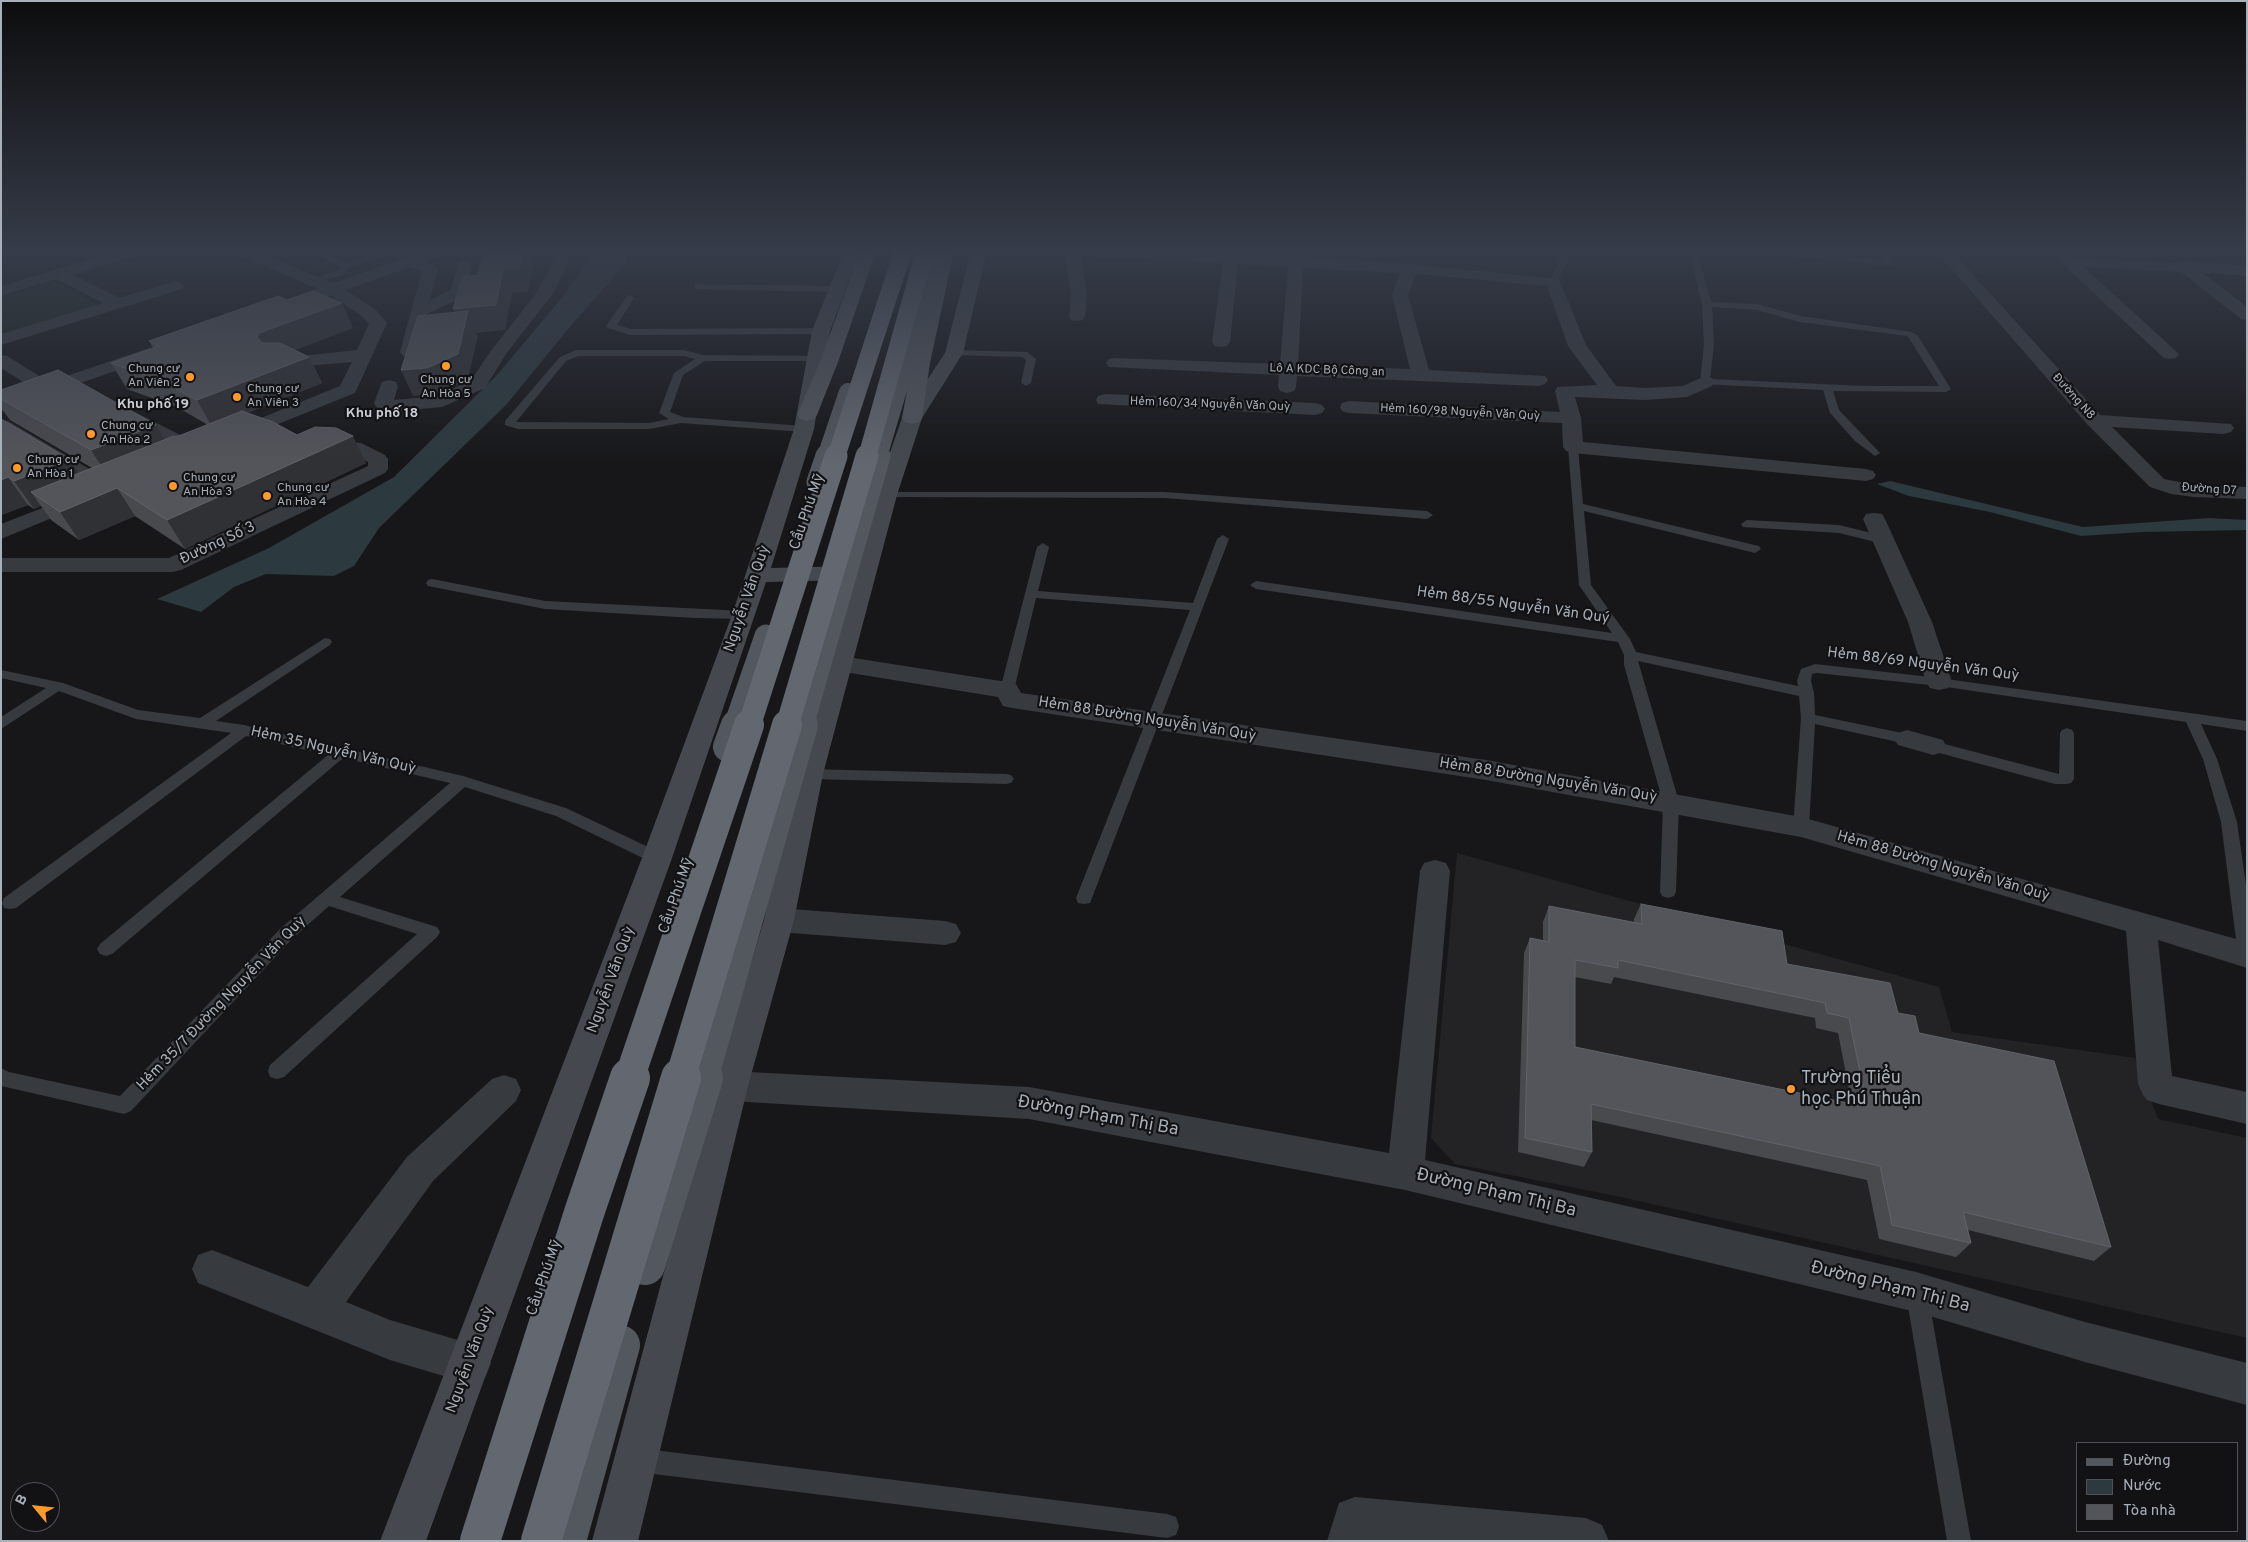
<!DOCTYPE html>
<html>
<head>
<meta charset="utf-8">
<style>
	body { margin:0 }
	#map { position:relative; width:2248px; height:1542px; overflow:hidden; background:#171719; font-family:Overpass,sans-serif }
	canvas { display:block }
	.frame { position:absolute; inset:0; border:2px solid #a8b0ba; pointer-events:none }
	.legend { position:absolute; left:2076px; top:1442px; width:162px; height:90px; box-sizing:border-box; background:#121214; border:1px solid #4e5156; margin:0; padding:6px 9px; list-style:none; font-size:15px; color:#a8b0ba }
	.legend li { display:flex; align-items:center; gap:10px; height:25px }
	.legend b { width:25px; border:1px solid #4e5156 }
	.north { position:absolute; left:10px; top:1482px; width:50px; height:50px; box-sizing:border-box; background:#121214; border:1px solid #4e5156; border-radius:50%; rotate:298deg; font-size:14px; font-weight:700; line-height:20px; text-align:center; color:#a8b0ba }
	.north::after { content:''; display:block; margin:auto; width:18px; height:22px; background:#ff9929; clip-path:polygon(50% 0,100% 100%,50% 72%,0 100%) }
</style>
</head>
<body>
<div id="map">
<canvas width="2248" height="1542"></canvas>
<div class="frame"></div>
<ul class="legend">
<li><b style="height:6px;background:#53575e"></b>Đường</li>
<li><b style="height:14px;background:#2c393e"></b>Nước</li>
<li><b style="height:14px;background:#53555a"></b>Tòa nhà</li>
</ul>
<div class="north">B</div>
</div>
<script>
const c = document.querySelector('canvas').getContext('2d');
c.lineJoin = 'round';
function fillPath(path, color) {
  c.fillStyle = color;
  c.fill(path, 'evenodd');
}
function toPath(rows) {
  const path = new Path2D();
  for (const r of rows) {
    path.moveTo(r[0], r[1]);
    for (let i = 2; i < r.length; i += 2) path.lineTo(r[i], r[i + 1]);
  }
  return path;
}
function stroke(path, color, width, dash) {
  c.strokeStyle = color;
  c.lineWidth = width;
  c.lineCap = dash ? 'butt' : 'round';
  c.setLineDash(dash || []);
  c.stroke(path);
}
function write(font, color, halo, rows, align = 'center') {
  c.font = font + ' Overpass,sans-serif';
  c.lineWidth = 4.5;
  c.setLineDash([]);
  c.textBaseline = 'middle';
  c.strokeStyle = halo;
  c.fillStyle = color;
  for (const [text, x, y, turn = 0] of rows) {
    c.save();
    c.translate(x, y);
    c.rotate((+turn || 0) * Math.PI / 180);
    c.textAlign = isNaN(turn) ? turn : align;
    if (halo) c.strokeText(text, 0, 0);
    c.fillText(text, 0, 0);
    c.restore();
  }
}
const built = toPath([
	[1457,853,1939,987,1952,1032,2135,1058,2158,1119,2247,1138,2247,1338,1621,1197,1455,1164,1431,1138]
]);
const green = toPath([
	[54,281,99,305,1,336,1,297]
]);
const water = toPath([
	[589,251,627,251,627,262,574,322,506,405,379,528,354,566,334,576,266,574,234,587,201,612,157,599,269,548,394,477,497,375,565,294,592,255],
	[1890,481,2083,527,2209,518,2247,520,2247,530,2143,532,2081,536,1990,512,1909,496,1877,484]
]);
const lane = toPath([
	[312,251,323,251,346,263,382,251,395,251,348,268,345,274,314,284,310,281,311,279,339,270,340,267,312,251],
	[1299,251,1307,251,1299,263,1293,263,1292,261,1299,251],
	[1559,251,1567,251,1568,259,1557,282,1553,285,1549,282,1560,259,1559,251],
	[1689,251,1697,251,1711,302,1757,304,1801,316,1912,332,1918,336,1951,389,1946,392,1833,391,1839,410,1880,453,1875,456,1855,441,1830,413,1823,390,1701,384,1700,382,1704,345,1702,304,1689,251],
	[1712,307,1757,310,1800,322,1907,336,1909,338,1939,386,1865,386,1710,379,1714,345,1712,307],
	[1768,251,1800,251,1884,260,1880,251,1888,251,1894,263,1890,266,1772,254,1768,251],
	[698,284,836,286,840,289,836,292,695,289,695,285,698,284],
	[630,295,634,298,617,325,631,329,821,328,826,331,821,334,630,335,608,328,606,326,627,296,630,295],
	[576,350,684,350,703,355,818,356,818,360,815,361,705,361,683,375,670,412,683,417,804,426,809,429,804,432,681,423,649,429,518,429,505,425,505,421,560,357,576,350],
	[578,356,684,356,695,359,674,373,659,413,669,419,649,423,516,422,566,361,578,356],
	[954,350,1027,352,1036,359,1031,383,1026,386,1021,383,1026,360,1022,357,951,355,951,351,954,350],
	[1573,444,1578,447,1583,504,1759,546,1761,549,1755,553,1584,511,1591,585,1630,639,1636,652,1798,686,1797,681,1801,669,1815,664,1939,678,2247,721,2247,731,2201,724,2217,759,2237,822,2247,892,2247,962,2241,960,2238,955,2221,822,2203,759,2186,722,1939,686,1817,673,1812,674,1811,681,1814,693,1815,715,1907,734,1912,736,1914,739,1912,742,1907,744,1815,724,1809,827,1807,831,1801,833,1795,831,1793,827,1801,718,1799,696,1638,661,1679,802,1676,892,1674,896,1668,898,1662,896,1660,892,1663,802,1624,665,1624,655,1618,642,1256,589,1250,585,1256,581,1612,633,1579,585,1568,447,1573,444],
	[886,492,1165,492,1427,511,1433,515,1427,519,1165,498,882,497,880,495,882,493,886,492],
	[1747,520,1839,525,1888,537,1890,540,1884,544,1839,533,1743,527,1741,524,1747,520],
	[1223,535,1229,539,1092,898,1090,903,1084,904,1078,903,1076,898,1190,610,1036,598,1014,690,1007,695,1002,693,1000,690,1037,547,1043,543,1049,547,1038,591,1193,603,1217,539,1223,535],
	[432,579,545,601,744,611,751,615,744,619,695,618,545,609,428,586,426,583,428,580,432,579],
	[325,638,330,639,332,642,330,645,216,721,244,725,463,776,566,808,663,854,665,858,663,862,657,864,651,862,556,816,465,787,340,897,437,927,440,932,437,937,284,1077,277,1079,270,1077,268,1071,270,1065,417,934,329,906,293,938,131,1111,124,1114,1,1086,1,1068,9,1072,120,1096,281,928,450,783,343,758,112,954,106,956,100,954,97,949,100,944,328,755,246,736,16,908,10,909,4,908,2,903,4,898,231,733,136,719,59,691,1,729,1,717,46,688,1,678,1,670,63,683,138,710,200,718,325,638],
	[2067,728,2072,730,2074,733,2074,779,2071,783,2066,784,2055,784,1928,750,1926,746,1928,742,1933,741,2059,774,2060,733,2062,730,2067,728],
	[809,769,1006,774,1011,775,1014,779,1011,783,1006,784,809,779,804,778,801,774,804,770,809,769],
	[1917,1283,1925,1286,1928,1294,1971,1541,1947,1541,1906,1294,1909,1286,1917,1283],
	[638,1448,1167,1514,1176,1517,1179,1526,1176,1535,1167,1538,638,1472,630,1468,626,1460,630,1452,638,1448]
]);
const street = toPath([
	[117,251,142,251,140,254,73,275,119,298,176,281,182,283,184,286,182,289,1,345,1,334,103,303,57,279,1,296,1,286,117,251],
	[235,251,256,251,333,283,425,251,448,251,446,254,425,262,436,266,438,269,430,300,451,290,458,262,464,260,470,262,472,265,467,293,465,296,427,314,418,352,415,356,409,357,403,356,400,352,422,271,410,267,345,290,375,309,387,323,355,393,236,441,229,439,226,435,229,431,340,386,352,362,281,368,275,367,272,363,275,359,357,350,369,324,363,317,331,295,290,310,278,310,276,306,278,302,318,289,237,254,235,251],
	[550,251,565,251,570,258,554,292,506,354,485,388,442,407,388,412,376,407,374,403,382,382,389,380,396,382,398,386,394,400,438,396,471,380,493,348,538,291,554,258,550,251],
	[1064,251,1080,251,1087,295,1085,316,1083,320,1077,321,1071,320,1069,316,1071,295,1064,251],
	[1084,251,1179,251,1296,256,1410,264,1559,279,1586,345,1616,386,1645,388,1683,386,1705,376,1712,378,1714,382,1712,386,1687,397,1645,400,1575,397,1581,418,1583,442,1866,469,1873,471,1876,475,1873,479,1866,481,1573,453,1566,451,1563,447,1562,423,1349,413,1342,411,1340,407,1342,403,1349,401,1560,412,1555,391,1557,387,1597,385,1568,346,1547,286,1416,274,1408,295,1429,370,1545,376,1548,380,1545,384,1539,386,1297,376,1296,387,1294,391,1287,393,1280,391,1278,387,1279,375,1109,367,1106,363,1109,359,1115,358,1280,364,1288,267,1238,264,1230,342,1227,346,1221,347,1215,346,1212,342,1223,263,1091,256,1084,251],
	[1303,268,1400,273,1392,295,1410,369,1298,365,1303,268],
	[1936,251,1952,251,2100,415,2231,424,2234,428,2231,432,2224,434,2112,427,2164,479,2194,485,2247,487,2247,499,2194,497,2171,494,2150,487,2087,424,1936,251],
	[2064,253,2073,258,2177,263,2183,261,2247,266,2247,276,2203,273,2247,307,2247,320,2241,319,2181,272,2084,267,2179,354,2176,358,2170,359,2164,358,2059,261,2056,258,2059,255,2064,253],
	[149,348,155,349,158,353,155,357,1,411,1,399,33,388,1,368,1,355,7,356,49,382,149,348],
	[1105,394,1315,403,1322,405,1325,409,1322,413,1315,415,1098,404,1096,400,1098,396,1105,394],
	[127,408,204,447,207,451,204,455,197,457,190,455,120,418,117,414,120,410,127,408],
	[1,419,8,421,115,484,118,488,115,492,108,494,101,492,1,433,1,419],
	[323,440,361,443,385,455,388,459,388,469,385,473,181,570,173,572,1,572,1,558,169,558,368,466,368,462,350,453,316,450,313,446,316,442,323,440],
	[81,493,88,495,92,499,88,503,1,539,1,524,81,493],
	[1874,513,1882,514,1885,519,1932,622,1952,682,1948,688,1939,690,1930,688,1926,682,1908,622,1863,519,1866,514,1874,513],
	[841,656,1007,682,1016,684,1021,693,1486,760,1801,817,2247,942,2247,968,2158,940,2172,1076,2247,1092,2247,1124,2159,1104,2147,1100,2143,1095,2138,1084,2126,931,1801,837,1486,780,1012,708,1003,706,998,697,832,670,829,664,832,658,841,656],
	[1907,730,1943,740,1946,746,1943,752,1933,755,1898,745,1894,739,1898,733,1907,730],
	[1435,860,1446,863,1450,871,1425,1160,1916,1272,2085,1322,2247,1363,2247,1405,2085,1362,1916,1312,1405,1190,1029,1119,731,1101,719,1097,714,1086,719,1075,731,1071,1029,1087,1389,1153,1420,871,1424,863,1435,860],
	[779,908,945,921,956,924,961,933,956,942,945,945,779,932,768,929,764,920,768,911,779,908],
	[504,1075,516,1079,521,1090,516,1101,433,1181,346,1302,390,1320,485,1348,491,1363,485,1378,470,1384,390,1360,198,1283,192,1269,198,1255,212,1250,308,1287,407,1157,492,1079,504,1075],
	[1355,1497,1586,1518,1602,1525,1609,1541,1327,1541,1339,1503,1355,1497]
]);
const secondary = toPath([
	[844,251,860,251,830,331,814,429,771,568,855,566,875,495,902,418,945,353,971,251,987,251,963,353,922,418,897,495,823,774,794,920,748,1086,638,1541,592,1541,714,1086,764,920,795,774,851,580,766,582,672,858,426,1541,380,1541,642,858,732,615,794,429,812,331,844,251]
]);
const primary = toPath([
	[860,251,876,251,838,362,817,415,814,419,807,421,800,419,797,415,820,362,860,251],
	[938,251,954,251,930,363,922,418,919,422,912,424,905,422,902,418,912,363,938,251]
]);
const primaryBridgeFar3 = toPath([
	[826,457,848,392],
	[878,457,914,336,935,251]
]);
const primaryBridgeFar2 = toPath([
	[818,482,827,456],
	[735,726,766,636],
	[802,726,879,456]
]);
const primaryBridgeFar1 = toPath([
	[728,747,736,725],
	[703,1079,803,725]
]);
const primaryBridge = toPath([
	[645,1265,703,1078],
	[566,1541,620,1345]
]);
const highwayBridgeFar3 = toPath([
	[836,457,903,251],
	[867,457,925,251]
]);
const highwayBridgeFar2 = toPath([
	[749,726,836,456],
	[787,726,867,456]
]);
const highwayBridgeFar1 = toPath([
	[629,1079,749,725],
	[680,1079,787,725]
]);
const highwayBridge = toPath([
	[480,1541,584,1213,630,1078],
	[541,1541,681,1078]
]);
const wall = toPath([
	[353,328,294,350,309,357,322,383,247,413,297,435,366,463,185,549,135,516,79,540,51,520,41,506,34,509,28,505,1,515,1,419,79,473,92,468,10,420,1,408,1,390,164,439,176,437,208,425,177,407,127,389,111,363,153,348,149,341],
	[1641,904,1787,964,1898,1013,1919,1033,2111,1247,2094,1261,1968,1230,1971,1243,1956,1257,1879,1239,1867,1180,1591,1120,1592,1152,1584,1167,1518,1152,1524,953,1530,938,1543,940,1543,922,1549,906,1634,922,1634,919],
	[1575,977,1611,984,1614,977,1815,1018,1816,1028,1838,1033,1852,1104,1575,1047]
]);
const shadedWall = toPath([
	[523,251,536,251,528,292,512,293,505,330,476,333,478,336,468,379,438,394,413,396,401,370,463,333,453,309,503,269],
	[342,303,353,328,272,359,257,337,259,333],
	[309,357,322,383,212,427,197,400],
	[156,425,172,452,109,478,91,450],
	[353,436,366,463,185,549,167,520],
	[69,459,88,487,31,492,41,506,34,509,14,481],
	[8,477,28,505,1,515,1,480],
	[117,488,135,516,79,540,60,512]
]);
const building = toPath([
	[484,251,523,251,520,268,503,269,496,305,453,309,462,277,477,275,484,251],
	[313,291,342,303,259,333,257,337,262,343,280,343,309,357,197,400,161,381,111,363,159,346,149,341,278,296,287,300,313,291],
	[468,311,458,354,427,368,401,370,418,316,468,311],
	[58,370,156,425,91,450,1,399,1,390,58,370],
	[242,411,273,422,297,435,315,427,336,428,353,436,167,520,117,488,60,512,31,492,174,436,176,437,242,411],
	[1,419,69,459,14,481,8,477,1,480,1,419],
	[1641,904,1782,931,1787,964,1890,983,1898,1013,1915,1016,1919,1033,2054,1061,2111,1247,1963,1212,1971,1243,1892,1225,1880,1166,1591,1104,1592,1152,1525,1138,1530,938,1549,942,1549,906,1642,924,1641,904],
	[1575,960,1618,968,1618,960,1825,1003,1827,1013,1849,1018,1867,1107,1575,1047,1575,960]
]);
const markers = [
	[446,366,5,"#ff9929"],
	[190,377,5,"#ff9929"],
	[237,397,5,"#ff9929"],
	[91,434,5,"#ff9929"],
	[17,468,5,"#ff9929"],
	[173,486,5,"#ff9929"],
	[267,496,5,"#ff9929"],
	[1791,1089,5,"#ff9929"]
];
const farPoinames = [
	["Chung cư",180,370,"right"],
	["An Viên 2",180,384,"right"],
	["Chung cư",446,381,"center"],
	["An Hòa 5",446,395,"center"],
	["Chung cư",247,390],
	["An Viên 3",247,404],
	["Chung cư",101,427],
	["An Hòa 2",101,441],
	["Chung cư",27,461],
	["An Hòa 1",27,475],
	["Chung cư",183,479],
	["An Hòa 3",183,493],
	["Chung cư",277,489],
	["An Hòa 4",277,503]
];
const farStreetnames = [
	["Lô A KDC Bộ Công an",1327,371,2],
	["Đường N8",2073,397,48],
	["Hẻm 160/34 Nguyễn Văn Quỳ",1210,405,2],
	["Hẻm 160/98 Nguyễn Văn Quỳ",1460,413,3],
	["Đường D7",2209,490,4]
];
const farNeighbourhoodnames = [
	["Khu phố 19",153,405],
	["Khu phố 18",382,414]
];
const streetNames = [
	["Cầu Phú Mỹ",808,512,-71],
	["Đường Số 3",218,544,-25],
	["Nguyễn Văn Quỳ",748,599,-71],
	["Hẻm 88/55 Nguyễn Văn Quý",1513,606,8],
	["Hẻm 88/69 Nguyễn Văn Quỳ",1923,665,7],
	["Hẻm 88 Đường Nguyễn Văn Quỳ",1147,720,9],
	["Hẻm 35 Nguyễn Văn Quỳ",333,751,13],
	["Hẻm 88 Đường Nguyễn Văn Quỳ",1548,781,9],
	["Hẻm 88 Đường Nguyễn Văn Quỳ",1943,867,16],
	["Cầu Phú Mỹ",677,896,-71],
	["Nguyễn Văn Quỳ",612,980,-70],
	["Hẻm 35/7 Đường Nguyễn Văn Quỳ",222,1004,-46],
	["Cầu Phú Mỹ",545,1278,-71],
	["Nguyễn Văn Quỳ",471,1360,-70]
];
const nearPoinames = [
	["Trường Tiểu",1801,1079],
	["học Phú Thuận",1801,1100]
];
const nearStreetnames = [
	["Đường Phạm Thị Ba",1098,1117,10],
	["Đường Phạm Thị Ba",1496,1194,13],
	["Đường Phạm Thị Ba",1890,1288,14]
];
fillPath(built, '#232326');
fillPath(green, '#1c251c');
fillPath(water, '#2c393e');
fillPath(lane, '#373a3f');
fillPath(street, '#373a3f');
fillPath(secondary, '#45494f');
fillPath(primary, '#53575e');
stroke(primaryBridgeFar3, '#53575e', 18);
stroke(primaryBridgeFar2, '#53575e', 23);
stroke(primaryBridgeFar1, '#53575e', 30);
stroke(primaryBridge, '#53575e', 40);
stroke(highwayBridgeFar3, '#636870', 18);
stroke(highwayBridgeFar2, '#636870', 23);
stroke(highwayBridgeFar1, '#636870', 30);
stroke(highwayBridge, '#636870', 40);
fillPath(wall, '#484a4e');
fillPath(shadedWall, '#303134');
fillPath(building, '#53555a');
stroke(building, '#606369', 1);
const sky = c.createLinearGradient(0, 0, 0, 467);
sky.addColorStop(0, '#0d0d0e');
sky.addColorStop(0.54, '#363c49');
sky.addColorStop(1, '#363c4900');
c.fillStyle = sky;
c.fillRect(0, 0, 2248, 467);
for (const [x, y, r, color] of markers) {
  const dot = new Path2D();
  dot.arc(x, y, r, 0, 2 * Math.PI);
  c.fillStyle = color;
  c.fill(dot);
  stroke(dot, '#121214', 2);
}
write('12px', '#a8b0ba', '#121214', farPoinames, 'left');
write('12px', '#a8b0ba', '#121214', farStreetnames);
write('bold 14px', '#c9ced6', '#121214', farNeighbourhoodnames);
write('15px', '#a8b0ba', '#121214', streetNames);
write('18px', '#a8b0ba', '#121214', nearPoinames, 'left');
write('18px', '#a8b0ba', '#121214', nearStreetnames);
</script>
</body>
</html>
